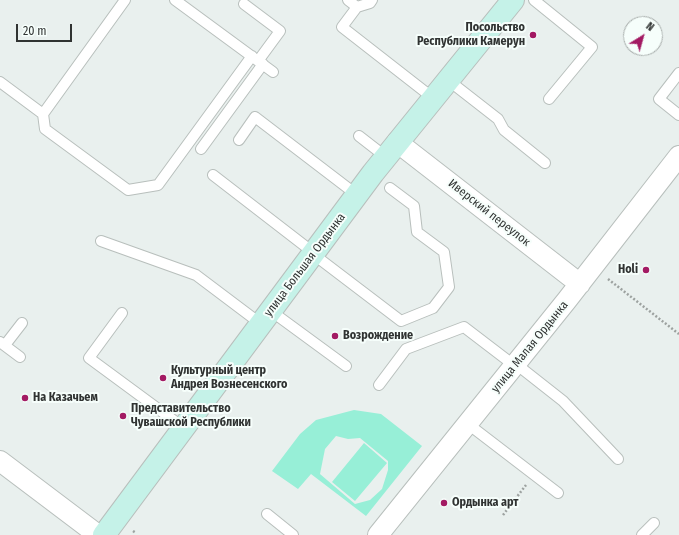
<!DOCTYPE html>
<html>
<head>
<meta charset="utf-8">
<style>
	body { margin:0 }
	#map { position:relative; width:679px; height:535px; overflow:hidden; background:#e9f0ee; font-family:"Fira Sans Condensed",sans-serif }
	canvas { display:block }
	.north { position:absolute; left:623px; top:16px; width:40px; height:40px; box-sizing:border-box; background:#f6fefb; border:1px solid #a7adab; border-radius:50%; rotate:37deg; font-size:11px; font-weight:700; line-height:16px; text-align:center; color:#303332 }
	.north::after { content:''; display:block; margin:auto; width:14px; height:18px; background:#a31a63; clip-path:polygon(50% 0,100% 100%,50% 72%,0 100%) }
	.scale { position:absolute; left:16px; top:24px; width:56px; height:18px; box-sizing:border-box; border:2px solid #303332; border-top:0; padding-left:5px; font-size:12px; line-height:14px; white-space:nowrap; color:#303332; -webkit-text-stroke:3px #f6fefb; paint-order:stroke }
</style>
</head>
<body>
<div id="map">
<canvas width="679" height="535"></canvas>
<div class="north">N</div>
<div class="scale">20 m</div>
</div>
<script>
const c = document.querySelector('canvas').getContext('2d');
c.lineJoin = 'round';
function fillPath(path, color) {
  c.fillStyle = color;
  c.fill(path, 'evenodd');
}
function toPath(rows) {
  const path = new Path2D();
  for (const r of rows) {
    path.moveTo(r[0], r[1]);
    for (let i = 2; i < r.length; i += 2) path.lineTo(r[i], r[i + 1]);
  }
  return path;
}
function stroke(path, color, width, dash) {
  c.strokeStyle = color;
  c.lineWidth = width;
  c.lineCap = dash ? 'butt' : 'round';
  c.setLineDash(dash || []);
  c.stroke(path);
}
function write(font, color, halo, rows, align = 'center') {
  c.font = font + ' "Fira Sans Condensed",sans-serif';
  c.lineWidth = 4;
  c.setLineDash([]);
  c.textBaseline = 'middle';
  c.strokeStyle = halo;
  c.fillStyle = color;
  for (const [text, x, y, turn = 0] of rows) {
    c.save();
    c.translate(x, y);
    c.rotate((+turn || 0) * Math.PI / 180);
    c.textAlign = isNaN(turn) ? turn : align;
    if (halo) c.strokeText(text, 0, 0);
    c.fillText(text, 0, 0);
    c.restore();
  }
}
const green = toPath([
	[354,410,381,414,422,446,366,516,311,474,298,489,272,471,300,434,316,420],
	[336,436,348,439,360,438,388,461,388,470,382,489,370,500,355,504,320,474,325,449],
	[364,443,387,463,355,501,332,482]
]);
const path = toPath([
	[608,279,679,334],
	[503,515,526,485],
	[133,531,136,533]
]);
const service = toPath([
	[175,0,273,72],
	[348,0,357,7,370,3,372,0],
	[534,0,592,47,549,99],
	[244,4,280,31,258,61],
	[357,7,342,27,433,98],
	[679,73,659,99,679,115],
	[448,80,498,119,504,130,545,163],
	[0,82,43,114,125,0],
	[43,114,45,129,128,190,158,185,252,56],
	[359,136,386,157],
	[239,140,255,117,357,195],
	[201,149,263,64],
	[213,175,314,253],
	[101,241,196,275,261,324],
	[313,254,401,321,433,308,449,287,444,252,417,232,414,206,390,188],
	[271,311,346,366],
	[122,313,89,358,184,428],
	[0,342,20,357],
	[5,345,22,323],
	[516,364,563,401,618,459],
	[379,385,406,349,464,327,515,366],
	[468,424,558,493],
	[267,514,293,535],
	[642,535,654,523]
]);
const minor = toPath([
	[397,142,580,284],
	[0,461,98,535],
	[378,535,567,300,679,156]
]);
const secondary = toPath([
	[104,535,373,173,513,0]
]);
const markers = [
	[533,35,4,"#a31a63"],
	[646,270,4,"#a31a63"],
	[335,336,4,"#a31a63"],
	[163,378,4,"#a31a63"],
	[25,398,4,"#a31a63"],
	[123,416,4,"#a31a63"],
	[444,503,4,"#a31a63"]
];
const poiNames = [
	["Посольство",525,28,"right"],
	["Республики Камерун",525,42,"right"],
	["Holi",638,270,"right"],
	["Возрождение",343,336],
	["Культурный центр",171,371],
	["Андрея Вознесенского",171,385],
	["На Казачьем",33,398],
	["Представительство",131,409],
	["Чувашской Республики",131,423],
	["Ордынка арт",452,503]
];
const streetNames = [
	["Иверский переулок",489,213,38],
	["улица Большая Ордынка",305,265,-53],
	["улица Малая Ордынка",530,347,-51]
];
fillPath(green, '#97efd7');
stroke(service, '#b8bfbc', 12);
stroke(minor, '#b8bfbc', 22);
stroke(secondary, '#b8bfbc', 24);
stroke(path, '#9da2a0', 2.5, [2, 2]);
stroke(service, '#fff', 10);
stroke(minor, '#fff', 20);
stroke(secondary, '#c5f2e8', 22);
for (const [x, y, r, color] of markers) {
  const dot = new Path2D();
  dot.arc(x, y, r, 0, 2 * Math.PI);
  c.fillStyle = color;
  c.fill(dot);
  stroke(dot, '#f6fefb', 1.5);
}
write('bold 12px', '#303332', '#f6fefb', poiNames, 'left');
write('12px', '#303332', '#f6fefb', streetNames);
</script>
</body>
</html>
